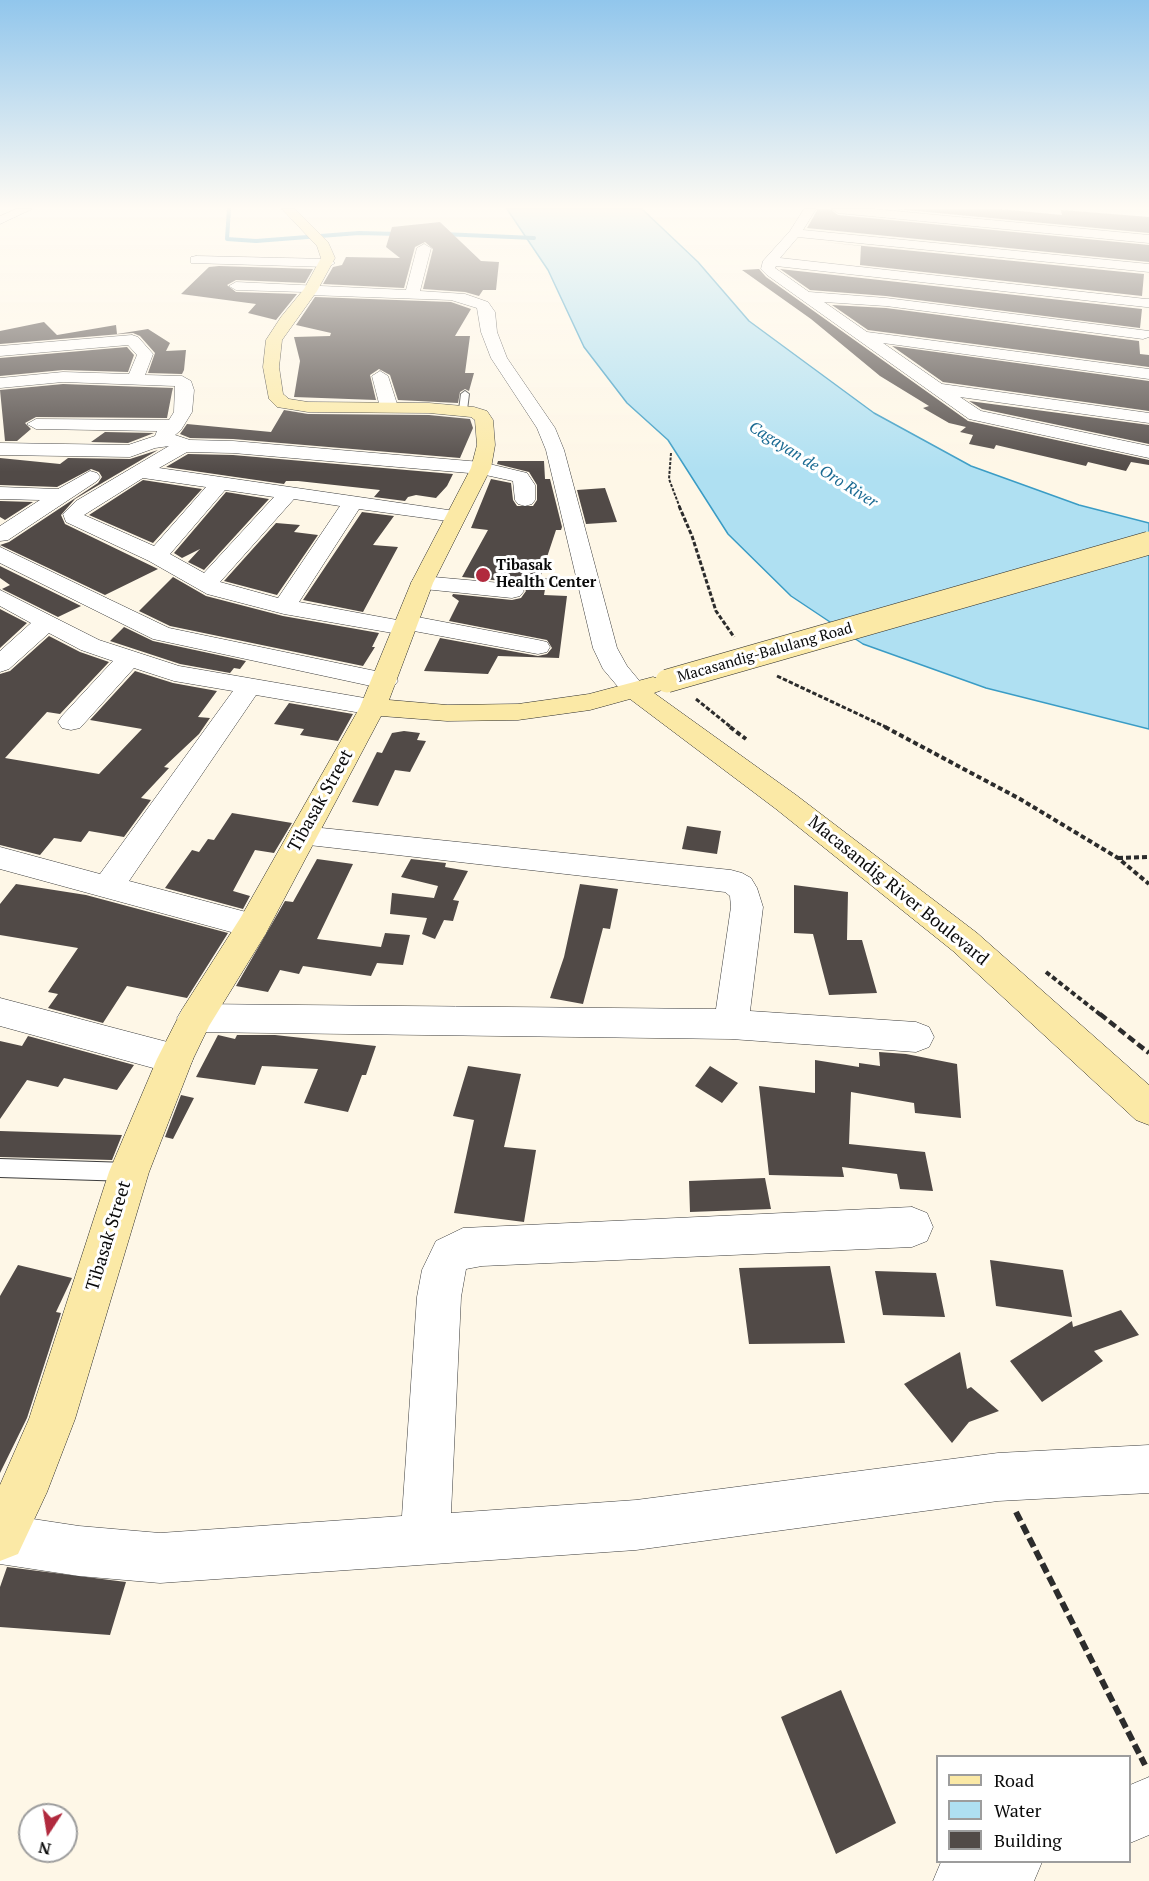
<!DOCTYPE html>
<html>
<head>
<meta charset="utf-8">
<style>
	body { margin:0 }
	#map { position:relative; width:1149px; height:1881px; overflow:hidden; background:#fef7e7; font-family:"PT Serif",serif }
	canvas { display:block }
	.legend { position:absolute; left:936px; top:1755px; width:195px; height:108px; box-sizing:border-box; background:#fff; border:2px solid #9d9d9d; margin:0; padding:8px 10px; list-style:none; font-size:18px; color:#0a0a0a }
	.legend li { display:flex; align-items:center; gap:12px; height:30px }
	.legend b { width:30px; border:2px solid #9d9d9d }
	.north { position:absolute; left:18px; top:1803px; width:60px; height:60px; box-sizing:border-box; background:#fff; border:2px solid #9d9d9d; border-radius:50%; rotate:192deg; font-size:16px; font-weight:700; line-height:24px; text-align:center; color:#0a0a0a }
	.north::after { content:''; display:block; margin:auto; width:21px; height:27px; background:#b12a3e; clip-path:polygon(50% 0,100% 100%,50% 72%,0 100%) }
</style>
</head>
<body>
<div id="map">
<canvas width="1149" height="1881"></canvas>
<ul class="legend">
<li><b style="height:8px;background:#fbe9a6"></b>Road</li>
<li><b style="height:16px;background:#afe0f2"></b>Water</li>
<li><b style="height:16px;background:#514a47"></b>Building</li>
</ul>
<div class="north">N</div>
</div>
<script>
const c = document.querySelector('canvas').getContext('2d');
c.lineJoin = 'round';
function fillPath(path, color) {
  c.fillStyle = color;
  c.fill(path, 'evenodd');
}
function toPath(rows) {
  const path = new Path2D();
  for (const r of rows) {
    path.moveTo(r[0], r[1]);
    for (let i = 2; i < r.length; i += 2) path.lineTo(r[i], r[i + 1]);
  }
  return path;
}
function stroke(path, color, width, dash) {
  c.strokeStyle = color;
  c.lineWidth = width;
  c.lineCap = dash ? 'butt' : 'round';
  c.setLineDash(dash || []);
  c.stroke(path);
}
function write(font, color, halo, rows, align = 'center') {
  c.font = font + ' "PT Serif",serif';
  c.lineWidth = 6;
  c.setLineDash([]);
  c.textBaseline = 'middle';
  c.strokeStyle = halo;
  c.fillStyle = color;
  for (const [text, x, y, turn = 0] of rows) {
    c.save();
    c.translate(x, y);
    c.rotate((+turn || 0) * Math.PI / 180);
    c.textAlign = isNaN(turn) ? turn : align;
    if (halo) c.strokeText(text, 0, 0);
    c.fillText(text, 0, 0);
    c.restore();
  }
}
const water = toPath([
	[507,209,642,209,698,262,749,321,874,413,971,466,1079,505,1149,523,1149,729,986,688,863,644,791,596,728,534,668,440,627,403,584,347,548,270,507,209]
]);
const stream = toPath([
	[229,209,227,239,256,241,359,233,399,234],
	[442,234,534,238]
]);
const building = toPath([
	[818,209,830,209,838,215,1149,245,1149,262,807,228],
	[896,209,999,209,1062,215,1061,210,1149,217,1149,233],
	[440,222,481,261,499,262,496,290,483,290,479,296,465,292,423,289,433,249,425,242,415,247,404,288,323,284,333,267,342,265,346,257,400,258,386,247,392,227],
	[824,242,1144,274,1142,296,860,265,861,246],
	[209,267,219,266,313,269,305,283,236,280,227,285,236,292,297,294,276,320,248,313,256,304,181,294],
	[759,269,766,277,968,421,1149,460,1149,465,1131,462,1126,471,1088,462,1086,466,996,445,994,449,969,444,973,435,960,432,966,427,949,423,923,408,929,406,880,376,811,319,742,270],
	[780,269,1142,309,1140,328,886,296,810,290],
	[315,297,451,302,471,309,455,336,470,336,465,373,474,373,469,391,465,389,460,392,458,403,398,400,390,375,379,369,370,375,376,400,294,397,300,361,294,337,330,336,331,333,296,325],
	[832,305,886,308,1139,341,1140,354,1149,355,1149,367,868,330],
	[44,322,57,335,116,325,117,334,148,329,170,343,166,351,186,350,184,370,182,374,148,373,155,353,140,336,133,333,0,344,0,331],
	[892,346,1149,381,1149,411,943,382],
	[127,347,134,355,128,372,63,370,0,376,0,358],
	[63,384,173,388,172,392,167,418,36,417,25,423,31,429,17,441,5,441,0,390],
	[969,401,1149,425,1149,444,982,409],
	[284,410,308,414,429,415,470,419,473,428,460,458,233,439,190,438,180,434,187,424,271,432],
	[105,432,154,433,128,443,91,442],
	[158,450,75,499,61,515,65,524,158,569,105,595,0,545,9,542,98,483,102,477,99,472,91,469,57,487,0,485,0,458,60,464,68,458,130,459],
	[188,454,233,455,453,474,447,486,436,498,416,495,408,497,405,501,374,497,380,490,298,481,286,481,284,484,166,467],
	[498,461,544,461,545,479,550,479,562,527,561,530,556,530,540,578,547,578,544,595,567,596,559,658,498,656,488,674,424,671,440,638,538,656,547,654,552,648,547,640,449,621,459,601,452,596,453,594,512,600,521,598,526,591,522,585,513,582,462,577,488,530,471,528,491,479,511,483,513,500,517,506,533,506,537,500,537,485,529,472,497,464],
	[143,480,202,489,153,543,89,515],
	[605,488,617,522,586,524,577,490],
	[226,492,269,499,204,570,188,562,200,549,182,558,174,553],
	[0,501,33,502,5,520,0,517],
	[362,512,394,516,373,545,398,547,363,612,303,600],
	[276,523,300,525,294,532,318,535,277,595,224,581],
	[0,566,81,606,58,617,2,589,10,585,0,578],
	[173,577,206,596,283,616,379,633,372,647,375,647,363,666,170,626,139,611],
	[0,609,27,623,0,648],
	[124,627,153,641,246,661,240,669,234,668,230,673,180,664,110,641],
	[49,636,80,652,109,662,60,714,47,712,5,758,99,774,142,729,90,720,135,671,173,683,217,691,198,717,210,718,199,734,164,767,169,768,141,798,151,800,124,837,89,831,81,842,54,838,40,855,0,845,0,674,10,671],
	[289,703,353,714,338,741,300,735,304,729,274,724],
	[404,731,420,733,417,740,426,741,410,772,395,770,378,806,352,802,377,752,382,753,392,733],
	[232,813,292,823,274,853,255,850,233,891,250,896,243,909,165,888,192,850,199,852,208,839,214,840],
	[687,826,721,831,717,854,682,849],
	[317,859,353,864,317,939,381,947,385,933,410,935,403,965,377,963,371,976,303,966,299,974,280,970,268,992,236,986,285,901,293,902],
	[411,859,446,863,445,867,468,871,453,900,459,901,453,921,444,920,435,939,422,934,427,918,390,914,392,893,434,898,438,886,401,877],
	[16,884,86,895,228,933,187,998,127,986,103,1023,48,1008,58,994,48,992,78,948,0,935,0,904],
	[580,884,618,889,610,929,603,928,583,1004,550,998,564,957],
	[794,885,848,892,847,940,862,940,877,993,829,995,813,934,794,933],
	[218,1035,235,1039,237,1035,275,1035,376,1046,366,1075,362,1075,348,1112,304,1103,318,1069,262,1066,255,1085,196,1077],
	[28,1036,134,1065,117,1090,64,1078,58,1087,27,1080,0,1119,0,1041,22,1046],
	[879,1052,906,1054,957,1064,961,1118,915,1113,914,1103,851,1092,849,1144,925,1152,933,1191,900,1189,897,1174,842,1167,844,1177,769,1175,759,1086,815,1093,815,1060,859,1067,859,1063,880,1066],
	[468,1066,521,1074,504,1147,536,1150,524,1222,454,1213,474,1120,453,1116],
	[710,1066,738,1083,722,1103,695,1086],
	[181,1095,194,1098,173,1139,165,1137],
	[0,1131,122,1135,112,1160,0,1157],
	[765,1178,771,1209,690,1212,689,1181],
	[990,1260,1063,1270,1072,1317,996,1306],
	[18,1265,72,1278,56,1312,61,1313,27,1418,0,1473,0,1296],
	[830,1266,845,1343,749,1344,739,1268],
	[875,1271,936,1273,945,1317,883,1315],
	[1121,1310,1139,1335,1094,1351,1103,1361,1042,1402,1010,1361,1072,1321,1073,1327],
	[960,1352,967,1389,971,1387,999,1411,969,1422,952,1443,904,1384],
	[7,1567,126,1582,110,1635,0,1627,0,1587],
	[841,1690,896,1823,836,1854,781,1717]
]);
const pathFar4 = toPath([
	[671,453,669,479,680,508]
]);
const pathFar3 = toPath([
	[679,506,692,536,716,611,734,637],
	[777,676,888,728],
	[696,699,732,728]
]);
const pathFar2 = toPath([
	[730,727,746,739],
	[885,727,1020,799,1118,858,1149,884],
	[1118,858,1149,857],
	[1046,972,1102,1016]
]);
const pathFar1 = toPath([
	[1100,1014,1149,1053]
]);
const path = toPath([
	[1016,1512,1145,1765]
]);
const lane = toPath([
	[465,391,469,394,467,410,463,413,459,410,461,394,465,391],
	[0,1159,129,1163,136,1166,139,1172,136,1178,129,1181,0,1177,0,1159]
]);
const street = toPath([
	[16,209,32,209,0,224,0,216,16,209],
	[804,209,816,209,803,230,1149,264,1149,272,798,237,780,258,1146,299,1149,299,1149,307,1146,307,776,266,775,268,809,292,886,298,1149,331,1149,337,1143,339,886,306,824,302,867,332,1149,369,1149,379,883,343,942,384,1149,413,1149,423,960,397,981,411,1149,446,1149,458,969,419,767,275,761,269,763,261,790,231,804,209],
	[832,209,874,209,1149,235,1149,243,838,213,832,209],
	[424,244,431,248,420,291,465,294,488,302,495,312,497,332,507,358,555,428,564,450,617,648,627,666,647,690,643,695,634,698,625,695,603,669,593,648,546,450,537,428,491,358,481,332,477,308,451,300,310,295,304,292,236,290,229,286,236,282,406,290,417,248,424,244],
	[196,256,328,259,335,263,328,267,191,263,191,257,196,256],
	[132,335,138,337,153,354,145,375,182,376,191,381,194,390,192,412,181,430,175,435,190,440,233,441,481,462,527,473,535,485,535,500,532,504,525,506,518,504,515,500,513,481,481,474,233,453,187,452,159,468,462,512,465,516,462,520,455,522,359,509,299,602,397,620,407,615,538,640,547,642,550,647,547,652,538,654,414,631,404,635,284,614,207,594,149,561,66,522,63,514,76,501,169,446,155,448,130,457,0,455,0,443,128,445,155,436,157,431,36,429,27,424,36,419,169,420,174,412,175,386,63,382,0,388,0,378,63,372,129,374,137,355,128,345,0,356,0,346,132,335],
	[143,478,206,487,154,546,84,515,143,478],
	[225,490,274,497,204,573,170,554,225,490],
	[294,499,340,506,278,598,220,582,294,499],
	[380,371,388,376,398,407,395,411,383,411,380,407,372,376,380,371],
	[90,471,97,473,100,477,97,481,8,540,0,541,0,526,40,500,0,499,0,487,58,489,90,471],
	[0,547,169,628,385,673,394,676,398,681,394,686,385,689,153,639,0,563,0,547],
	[422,576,512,584,520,586,524,591,520,596,512,598,414,588,411,583,414,578,422,576],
	[0,590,99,640,179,666,382,701,386,707,382,713,373,715,256,695,129,881,265,917,269,926,265,935,253,938,0,869,0,847,100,874,233,691,174,681,134,668,80,728,71,730,62,728,58,722,62,716,113,661,81,650,49,633,9,669,0,672,0,651,31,623,0,606,0,590],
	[302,826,731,870,742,873,751,878,757,888,763,907,750,1011,916,1022,929,1027,934,1037,929,1047,916,1052,731,1039,195,1032,183,1028,177,1018,183,1008,195,1004,716,1009,731,907,730,896,725,892,291,843,287,836,291,829,302,826],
	[0,998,175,1044,188,1048,193,1059,188,1070,175,1074,0,1026,0,998],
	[912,1207,927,1213,933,1227,927,1241,912,1247,482,1266,466,1269,461,1297,451,1513,636,1500,998,1453,1149,1445,1149,1493,998,1501,636,1550,160,1583,79,1576,0,1564,0,1514,79,1526,160,1533,402,1516,417,1297,422,1270,436,1241,463,1228,912,1207],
	[1149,1777,1149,1835,1130,1843,1130,1785,1149,1777],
	[941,1862,1042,1862,1034,1881,933,1881,941,1862]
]);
const secondary = toPath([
	[282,209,295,209,328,242,335,258,317,291,282,340,279,367,283,394,289,399,308,402,429,403,474,407,487,411,493,420,495,445,491,468,433,583,389,700,447,705,518,704,589,694,653,677,662,680,666,685,662,690,654,693,796,795,977,933,1149,1085,1149,1125,1136,1120,953,951,776,809,630,699,590,710,518,720,447,721,381,716,265,935,209,1026,193,1059,149,1172,75,1419,47,1492,18,1554,0,1561,0,1485,29,1419,109,1172,157,1059,183,1008,241,917,360,707,411,583,471,468,477,445,475,420,471,417,429,413,308,412,277,407,269,399,263,367,266,340,281,317,304,289,321,258,317,246,282,209]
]);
const secondaryBridge = toPath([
	[667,681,1149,543]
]);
const markers = [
	[483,575,8,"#b12a3e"]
];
const farPoinames = [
	["Tibasak",496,566],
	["Health Center",496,583]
];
const farStreetnames = [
	["Macasandig-Balulang Road",765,653,-16]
];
const farWaternames = [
	["Cagayan de Oro River",813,465,32]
];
const streetNames = [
	["Tibasak Street",321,801,-61],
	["Macasandig River Boulevard",898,891,39],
	["Tibasak Street",109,1236,-73]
];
fillPath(water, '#afe0f2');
stroke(water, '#3a9cc5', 1.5);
stroke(stream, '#3a9cc5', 4);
fillPath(building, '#514a47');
stroke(lane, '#3d3d3d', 2);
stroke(street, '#3d3d3d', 1);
stroke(secondary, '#2c2c2c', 1);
stroke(pathFar4, '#2c2c2c', 2, [3, 1.5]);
stroke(pathFar3, '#2c2c2c', 3, [4.5, 2]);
stroke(pathFar2, '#2c2c2c', 4, [5, 3]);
stroke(pathFar1, '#2c2c2c', 4.5, [8, 4]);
stroke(path, '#2c2c2c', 6, [10, 4.5]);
fillPath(lane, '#fff');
fillPath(street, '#fff');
fillPath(secondary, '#fbe9a6');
stroke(secondaryBridge, '#2c2c2c', 24, []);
stroke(secondaryBridge, '#fbe9a6', 23);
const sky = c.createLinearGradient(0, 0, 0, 472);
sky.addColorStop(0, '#91c6ec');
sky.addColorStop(0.44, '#fffbf4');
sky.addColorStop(1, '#fffbf400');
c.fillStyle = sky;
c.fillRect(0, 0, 1149, 472);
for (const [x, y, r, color] of markers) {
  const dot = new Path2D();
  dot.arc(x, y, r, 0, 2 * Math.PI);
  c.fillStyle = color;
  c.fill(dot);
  stroke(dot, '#fff', 2);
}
write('bold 15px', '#0a0a0a', '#fff', farPoinames, 'left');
write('15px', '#0a0a0a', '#fff', farStreetnames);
write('italic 16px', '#1b6b93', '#fff', farWaternames);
write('18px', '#0a0a0a', '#fff', streetNames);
</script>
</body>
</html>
